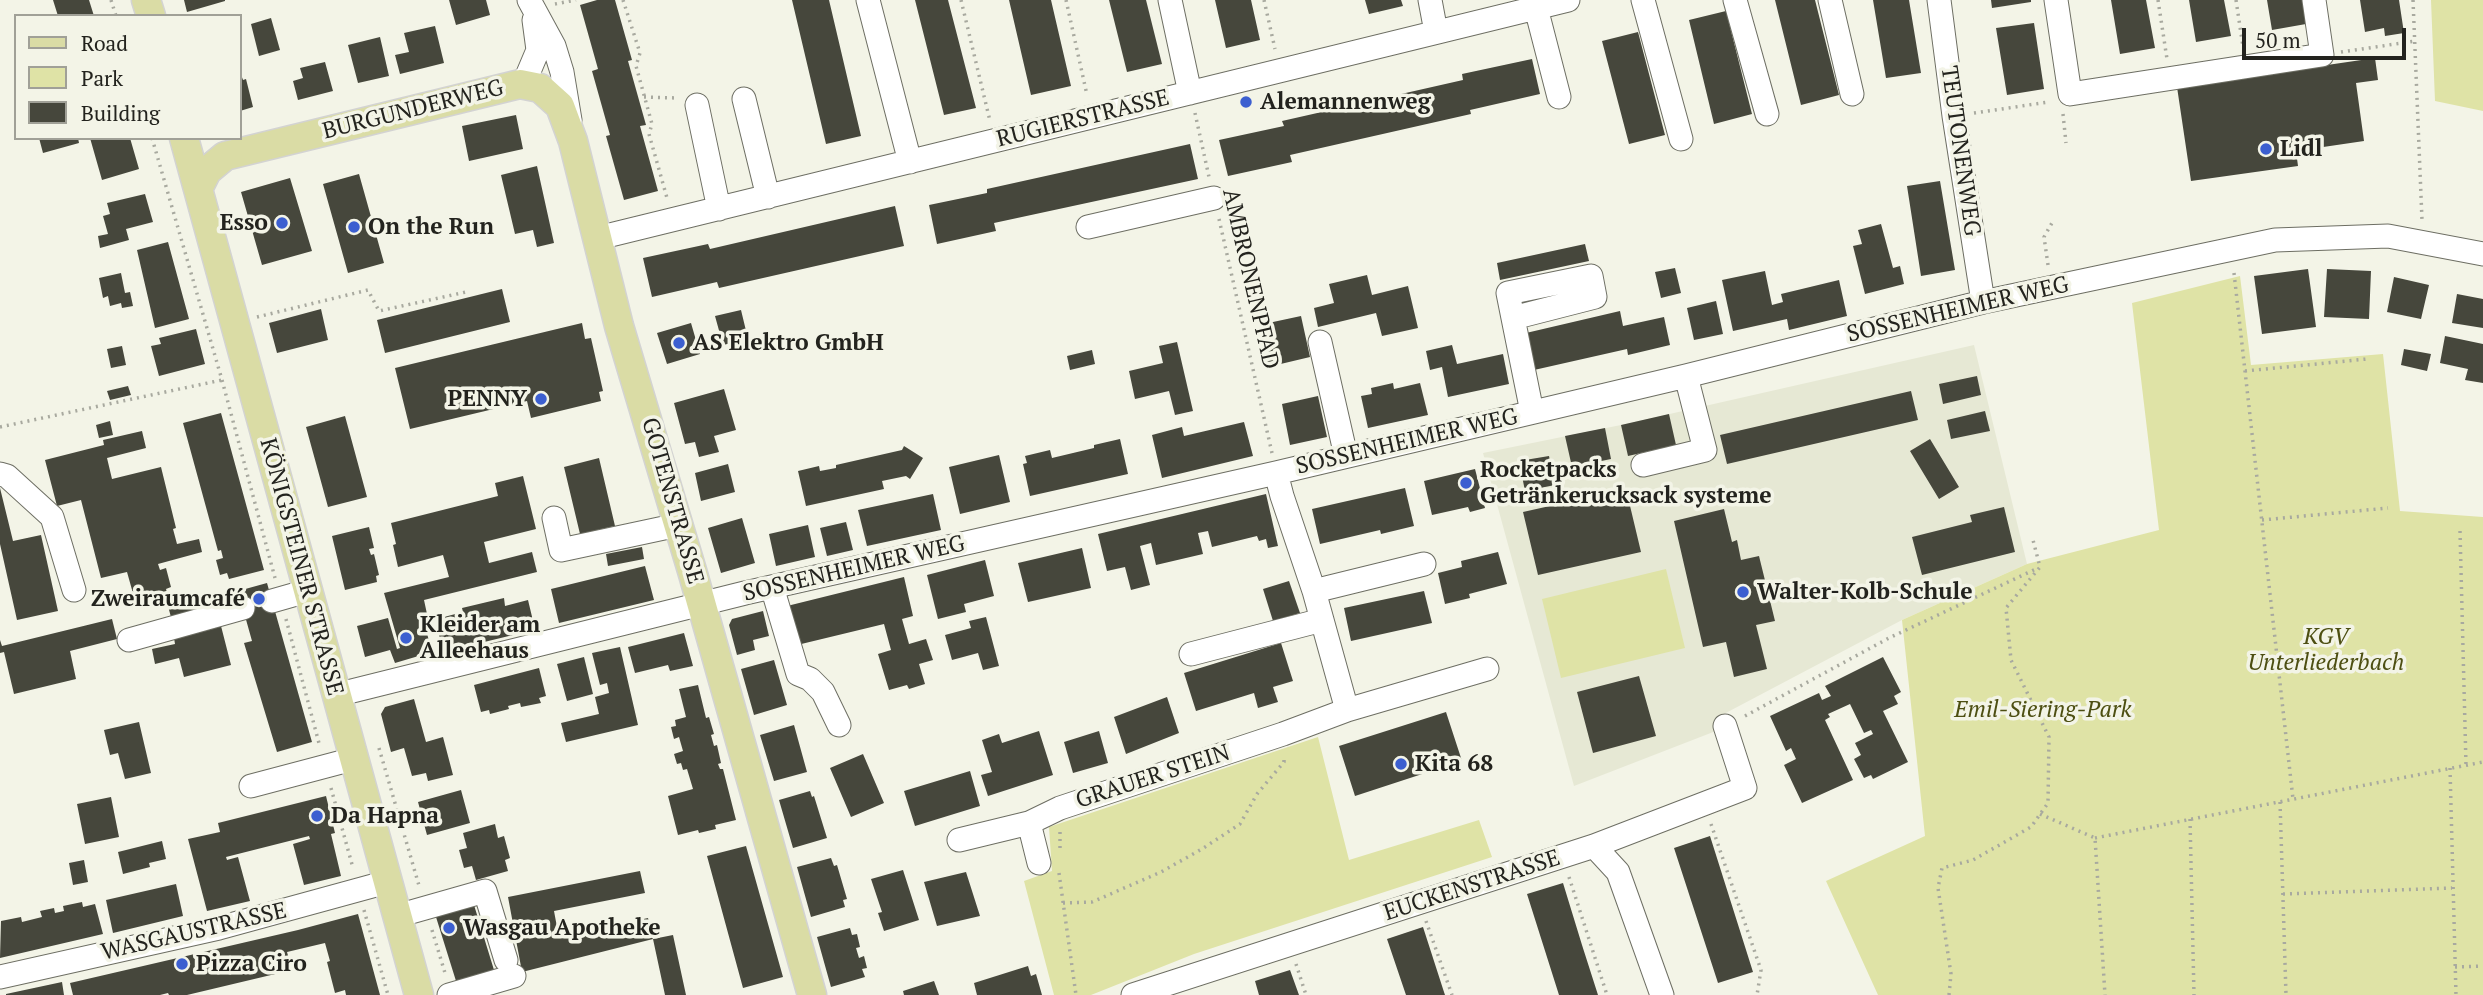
<!DOCTYPE html>
<html>
<head>
<meta charset="utf-8">
<style>
	body { margin:0 }
	#map { position:relative; width:2483px; height:995px; overflow:hidden; background:#f3f4e7; font-family:"PT Serif",serif }
	canvas { display:block }
	.legend { position:absolute; left:14px; top:14px; width:228px; height:126px; box-sizing:border-box; background:#f3f4e7; border:2px solid #a0a097; margin:0; padding:9px 12px; list-style:none; font-size:21px; color:#23231e }
	.legend li { display:flex; align-items:center; gap:14px; height:35px }
	.legend b { width:35px; border:2px solid #a0a097 }
	.scale { position:absolute; left:2242px; top:28px; width:164px; height:32px; box-sizing:border-box; border:4px solid #23231e; border-top:0; padding-left:9px; font-size:21px; line-height:24px; white-space:nowrap; color:#23231e; -webkit-text-stroke:5px #f3f4e7; paint-order:stroke }
</style>
</head>
<body>
<div id="map">
<canvas width="2483" height="995"></canvas>
<ul class="legend">
<li><b style="height:9px;background:#dadca5"></b>Road</li>
<li><b style="height:19px;background:#dfe3a6"></b>Park</li>
<li><b style="height:19px;background:#46473c"></b>Building</li>
</ul>
<div class="scale">50 m</div>
</div>
<script>
const c = document.querySelector('canvas').getContext('2d');
c.lineJoin = 'round';
function fillPath(path, color) {
  c.fillStyle = color;
  c.fill(path, 'evenodd');
}
function toPath(rows) {
  const path = new Path2D();
  for (const r of rows) {
    path.moveTo(r[0], r[1]);
    for (let i = 2; i < r.length; i += 2) path.lineTo(r[i], r[i + 1]);
  }
  return path;
}
function stroke(path, color, width, dash) {
  c.strokeStyle = color;
  c.lineWidth = width;
  c.lineCap = dash ? 'butt' : 'round';
  c.setLineDash(dash || []);
  c.stroke(path);
}
function write(font, color, halo, rows, align = 'center') {
  c.font = font + ' "PT Serif",serif';
  c.lineWidth = 7;
  c.setLineDash([]);
  c.textBaseline = 'middle';
  c.strokeStyle = halo;
  c.fillStyle = color;
  for (const [text, x, y, turn = 0] of rows) {
    c.save();
    c.translate(x, y);
    c.rotate((+turn || 0) * Math.PI / 180);
    c.textAlign = isNaN(turn) ? turn : align;
    if (halo) c.strokeText(text, 0, 0);
    c.fillText(text, 0, 0);
    c.restore();
  }
}
const built = toPath([
	[1974,345,2027,564,1902,620,1722,715,1721,729,1574,786,1483,453,1621,425]
]);
const green = toPath([
	[2431,0,2483,0,2483,111,2435,101],
	[2240,276,2251,365,2383,354,2400,511,2483,517,2483,995,1878,995,1826,881,1925,836,1902,620,2027,564,2159,530,2132,303],
	[1666,569,1685,648,1561,678,1542,599],
	[1318,737,1349,860,1479,820,1492,857,1194,954,1091,995,1054,995,1024,881,1052,871,1049,827]
]);
const building = toPath([
	[53,0,89,0,94,16,58,16],
	[184,0,225,0,225,1,187,12],
	[449,0,486,0,490,15,456,25],
	[597,0,615,0,632,60,628,61,646,125,640,126,658,191,624,200,606,136,610,135,592,71,598,69,580,5],
	[792,0,829,0,861,136,826,144],
	[915,0,948,0,976,108,944,115],
	[1009,0,1051,0,1071,86,1031,95],
	[1109,0,1146,0,1162,64,1127,72],
	[1215,0,1251,0,1260,40,1226,48],
	[1365,0,1401,0,1403,6,1369,14],
	[1775,0,1815,0,1839,95,1801,105],
	[1873,0,1909,0,1921,73,1886,78],
	[1991,0,2031,0,2031,2,1992,8],
	[2111,0,2146,0,2155,48,2120,54],
	[2189,0,2224,0,2231,36,2196,42],
	[2267,0,2302,0,2306,24,2272,30],
	[2360,0,2399,0,2404,33,2385,36,2384,28,2365,32],
	[1726,11,1752,114,1714,124,1689,20],
	[271,18,280,50,259,56,251,24],
	[2034,23,2044,89,2007,95,1996,28],
	[435,26,444,63,400,74,395,55,409,52,404,33],
	[1638,32,1665,135,1629,144,1602,41],
	[380,37,389,76,358,83,348,45],
	[2375,58,2378,80,2356,83,2364,141,2296,151,2298,166,2191,181,2177,87],
	[1532,59,1540,94,1470,110,1471,114,1290,155,1292,162,1228,176,1219,140,1284,126,1282,121,1463,80,1462,74],
	[325,62,333,91,298,100,293,81,303,78,300,68],
	[240,72,243,80,246,79,253,107,240,111],
	[516,115,523,149,469,161,462,126],
	[39,138,78,138,79,143,43,153],
	[90,138,130,138,139,169,102,180],
	[1190,144,1198,179,994,223,996,231,937,244,929,205,987,193,987,189],
	[537,166,554,243,537,247,533,230,515,234,501,175],
	[359,174,384,263,348,273,323,184],
	[290,178,312,251,262,265,241,192],
	[1940,181,1955,270,1921,276,1907,186],
	[145,194,153,222,126,229,129,240,100,248,98,236,108,234,103,216,110,214,107,203],
	[895,206,904,246,719,288,717,282,652,297,643,258,708,244,710,249],
	[1881,224,1893,268,1900,266,1904,284,1865,294,1853,246,1862,244,1858,230],
	[168,242,189,319,155,328,137,250],
	[1585,244,1589,261,1500,280,1497,263],
	[1675,268,1681,293,1661,298,1655,272],
	[2308,269,2316,327,2262,334,2254,276],
	[2327,269,2371,271,2369,319,2324,317],
	[1765,271,1772,305,1783,302,1781,294,1839,280,1847,316,1789,330,1787,319,1733,331,1722,280],
	[121,273,125,293,130,292,133,306,122,308,121,303,110,306,108,296,103,298,99,278],
	[1367,275,1372,295,1408,286,1418,328,1382,336,1376,313,1318,327,1314,308,1334,303,1329,284],
	[2394,277,2429,285,2421,319,2387,312],
	[502,289,510,322,385,353,377,320],
	[2457,294,2483,299,2483,328,2452,323],
	[1716,301,1723,334,1694,340,1687,308],
	[321,309,328,340,277,353,269,323],
	[741,310,748,339,723,345,715,316],
	[1620,311,1623,326,1664,317,1670,345,1628,355,1627,349,1534,370,1526,333],
	[1301,316,1310,357,1268,367,1259,325],
	[582,323,585,339,591,338,603,391,599,392,601,401,531,418,527,401,410,429,395,368],
	[691,323,700,354,667,364,657,333],
	[196,329,205,364,159,376,151,346,161,344,159,338],
	[2445,336,2483,344,2483,383,2465,380,2468,369,2440,363],
	[1177,342,1193,411,1175,415,1169,391,1135,399,1129,371,1163,363,1159,346],
	[1452,345,1457,364,1503,354,1509,384,1448,397,1442,367,1430,370,1426,351],
	[122,346,126,365,111,368,107,349],
	[2404,349,2431,354,2427,371,2401,365],
	[1092,350,1095,364,1070,370,1067,356],
	[1977,376,1981,395,1943,404,1939,384],
	[1393,383,1394,389,1420,383,1428,415,1368,428,1361,396,1372,394,1371,388],
	[128,386,131,395,110,400,107,391],
	[724,389,736,430,714,436,719,452,699,457,695,442,685,444,674,403],
	[1911,391,1918,420,1727,464,1720,435],
	[1318,396,1327,437,1290,445,1282,404],
	[1985,411,1990,431,1951,439,1947,420],
	[221,413,264,570,229,579,227,573,220,575,216,560,223,558,221,550,218,551,183,423],
	[1669,414,1676,445,1628,456,1621,425],
	[345,416,367,497,328,507,306,427],
	[110,421,113,435,99,438,96,425],
	[1244,422,1253,456,1162,478,1152,435,1182,427,1184,436],
	[1605,428,1611,459,1572,467,1565,436],
	[142,431,146,448,107,458,112,479,161,467,176,528,173,529,177,544,199,539,202,552,158,564,160,570,166,568,171,587,166,589,168,596,136,604,127,572,101,578,81,500,57,506,45,460,104,445,103,440],
	[1120,439,1128,474,1030,496,1023,464,1027,463,1025,456,1050,450,1052,458,1094,448,1094,445],
	[1930,439,1959,487,1939,499,1910,451],
	[904,446,923,458,910,479,906,476,882,481,884,489,806,506,798,471,819,466,820,471,836,468,836,465,902,450],
	[999,455,1010,502,960,514,949,467],
	[1549,456,1555,485,1525,491,1519,461],
	[599,458,615,526,580,534,564,467],
	[728,464,735,492,701,501,695,473],
	[1475,469,1485,508,1470,512,1468,507,1432,515,1424,481],
	[523,476,536,529,484,542,489,563,532,552,537,572,424,600,427,614,425,626,432,652,395,663,390,650,365,657,357,626,388,618,397,649,400,648,384,593,449,577,443,555,398,567,393,545,396,544,391,523,498,496,495,483],
	[0,488,13,541,41,535,58,611,17,620,0,544],
	[1405,488,1414,526,1381,534,1380,530,1320,544,1312,509],
	[1626,489,1641,552,1538,575,1523,512],
	[933,494,941,530,867,546,858,510],
	[1266,494,1278,546,1268,548,1266,539,1259,541,1257,536,1212,547,1208,531,1198,533,1203,554,1156,565,1151,543,1140,546,1150,585,1131,590,1125,567,1107,571,1098,534],
	[2004,507,2015,552,1922,575,1912,537,1972,522,1970,515],
	[1724,509,1732,542,1737,540,1741,560,1759,556,1775,621,1756,625,1767,669,1734,677,1726,642,1703,647,1674,521],
	[742,518,755,563,721,573,708,528],
	[846,522,853,550,827,556,820,528],
	[808,525,815,557,776,566,769,534],
	[369,527,374,548,369,549,371,555,374,554,379,575,376,576,377,582,345,590,332,536],
	[642,547,644,559,608,566,606,554],
	[1082,548,1091,588,1028,602,1018,563],
	[1498,552,1507,584,1469,594,1470,598,1445,604,1438,573,1462,567,1461,561],
	[985,560,994,596,964,604,966,612,938,619,927,575],
	[645,566,654,600,559,623,551,589],
	[904,577,913,616,902,619,909,644,926,639,933,660,919,664,925,684,909,689,907,685,889,690,878,654,891,650,884,624,793,646,783,607],
	[1289,581,1300,613,1273,621,1263,589],
	[267,583,312,742,277,752,244,643,252,641,238,591],
	[1424,591,1432,623,1351,641,1344,608],
	[218,595,222,609,172,621,168,606],
	[504,598,505,606,528,600,534,625,511,630,513,635,443,652,439,635,448,633,444,617,463,612,462,608],
	[763,611,769,636,753,640,755,650,737,655,729,625,732,619],
	[986,617,999,666,983,670,978,653,952,660,945,635,971,628,969,621],
	[112,619,117,639,70,651,76,679,14,694,4,652,0,653,0,640,2,646],
	[221,626,231,665,184,677,179,658,155,664,152,649,175,644,174,638],
	[684,633,693,666,670,671,668,665,635,673,628,647],
	[1281,643,1293,681,1273,687,1278,702,1258,708,1254,693,1196,711,1184,673],
	[620,647,638,725,566,742,561,723,599,714,595,697,609,693,607,683,600,685,592,653],
	[584,657,593,694,567,701,557,664],
	[1883,657,1901,692,1894,696,1898,704,1883,711,1908,762,1873,779,1871,775,1864,778,1854,759,1861,755,1855,743,1873,734,1871,730,1864,733,1850,704,1828,714,1830,717,1825,720,1853,780,1802,803,1784,765,1796,759,1791,748,1786,751,1770,716,1819,693,1822,700,1831,696,1825,686],
	[774,660,787,705,754,715,741,669],
	[539,668,546,696,539,698,541,703,521,707,520,703,508,706,509,709,490,714,489,710,481,712,474,685],
	[1639,676,1656,736,1593,753,1577,692],
	[698,685,706,718,709,717,714,734,711,735,714,746,717,745,721,763,718,764,720,769,723,769,736,820,715,825,716,829,699,833,698,830,678,835,668,796,693,789,687,769,683,770,681,763,677,764,674,754,683,751,679,737,674,739,671,727,676,726,675,720,686,717,679,689],
	[1167,697,1179,733,1126,754,1114,717],
	[414,699,426,742,443,737,453,775,428,781,426,773,412,776,404,748,391,752,381,714,385,707],
	[1446,712,1462,761,1355,796,1339,746],
	[139,722,151,773,125,779,118,753,110,755,104,730],
	[794,725,807,772,774,781,760,735],
	[1039,731,1053,775,988,796,981,775,992,772,982,740,999,734,1002,743],
	[1099,731,1108,763,1073,773,1064,742],
	[863,754,884,803,851,817,830,768],
	[970,771,980,806,915,826,904,791],
	[461,790,470,823,427,835,418,802],
	[810,791,812,797,814,796,827,838,793,848,779,800],
	[326,796,335,833,331,834,341,876,304,885,293,844,310,839,309,836,226,857,227,860,238,857,250,901,207,911,188,839,220,832,218,823],
	[111,797,119,837,85,844,77,804],
	[495,824,498,838,504,836,510,858,505,860,508,871,476,880,472,866,464,868,459,850,467,848,463,833],
	[1710,836,1753,972,1718,983,1674,848],
	[162,841,166,859,149,863,150,867,123,874,118,852],
	[746,846,783,977,743,988,707,856],
	[831,858,834,866,837,865,847,899,843,900,845,907,811,917,797,867],
	[84,860,88,882,73,885,69,863],
	[903,870,919,920,884,931,878,913,882,912,871,879],
	[640,871,645,893,554,911,559,938,648,918,653,939,522,972,508,897],
	[966,872,980,916,937,926,924,882],
	[1563,883,1582,945,1598,995,1559,995,1527,894],
	[176,884,183,916,113,933,106,900],
	[82,902,83,907,95,904,103,934,0,958,1,921,21,917,22,922,42,917,40,911,54,908,55,913,64,911,63,906],
	[474,905,494,970,456,981,436,917],
	[358,914,380,995,346,995,345,990,335,993,327,962,330,961,325,943,287,952,292,970,187,995,169,995,168,993,160,995,73,995,70,983,298,930],
	[1423,927,1443,989,1445,995,1406,995,1387,939],
	[850,928,852,935,857,934,860,947,856,948,859,958,864,956,867,968,862,969,865,977,831,987,817,937],
	[673,935,686,995,665,995,653,939],
	[1028,966,1031,976,1036,974,1042,995,977,995,974,983],
	[1290,970,1299,995,1259,995,1255,981],
	[934,981,939,995,904,995,903,991],
	[62,982,64,995,6,995,6,994]
]);
const path = toPath([
	[111,0,116,16],
	[623,0,640,53,636,66,652,124,649,134,667,198],
	[961,0,990,121],
	[1066,0,1087,95],
	[1264,0,1275,49],
	[2158,0,2167,59],
	[2236,0,2243,47],
	[2413,0,2422,220],
	[555,4,576,0],
	[2341,52,2416,41],
	[644,97,677,98],
	[1195,113,1209,177],
	[1974,113,2049,102],
	[2063,114,2066,143],
	[152,138,222,380,275,578],
	[1219,219,1272,453],
	[2048,265,2044,237,2053,221],
	[2234,273,2293,799],
	[257,317,368,290,379,311,466,292],
	[2245,371,2367,359],
	[0,427,222,380],
	[2262,520,2388,508],
	[2460,531,2466,765],
	[286,619,320,747],
	[1745,716,1889,638,2038,568],
	[379,748,420,889],
	[2450,768,2456,995],
	[331,788,353,868],
	[2280,802,2286,995],
	[2040,814,2095,838,2105,995],
	[2190,819,2194,995],
	[1711,824,1761,970,1757,995],
	[2095,838,2483,762],
	[1060,848,1060,831],
	[1059,873,1076,995],
	[1569,877,1607,995],
	[2283,894,2452,888],
	[1063,903,1092,902,1161,872,1202,849,1240,824,1257,794,1284,762,1284,757],
	[364,910,388,995],
	[1426,921,1452,995],
	[432,930,445,973],
	[1296,964,1306,995],
	[2455,967,2483,966],
	[1949,995,1951,974,1938,888,1942,868,1973,860,2031,827,2048,803,2049,737,2011,660,2006,608,2040,567,2033,540]
]);
const minor = toPath([
	[529,0,554,46,562,72,570,120],
	[868,0,910,162],
	[1170,0,1190,93],
	[1430,0,1436,32],
	[1643,0,1681,139],
	[1735,0,1767,114],
	[1830,0,1852,94],
	[1939,0,1954,116,1983,302],
	[2056,0,2070,94,2322,55,2314,0],
	[1536,8,1559,97],
	[520,84,527,76,538,50,534,20],
	[744,99,768,197],
	[697,105,719,209],
	[1088,227,1214,198],
	[598,238,1568,0],
	[1513,318,1595,297,1591,276,1508,293,1513,318,1532,412],
	[1320,342,1346,456],
	[1643,465,1705,450,1686,376],
	[1276,473,1282,496,1314,591,1347,710],
	[0,474,7,476,52,517,74,590],
	[554,518,561,550,678,525],
	[772,587,798,674,810,679,823,692,839,725],
	[1314,591,1424,564],
	[272,601,307,591],
	[129,640,243,608],
	[1191,654,1322,620],
	[336,695,745,593,1276,473,1686,376,1983,302,2275,240,2388,236,2483,254],
	[251,786,353,759],
	[1029,823,1039,863],
	[959,840,1029,823,1060,808,1283,734,1347,710,1487,669],
	[1594,846,1618,872,1662,995],
	[397,916,485,891,506,960],
	[0,977,219,928,387,882],
	[449,995,514,976],
	[1133,995,1594,846,1745,788,1725,726]
]);
const major = toPath([
	[146,0,151,16],
	[184,138,419,995],
	[198,189,207,171,225,156,520,84,540,88,560,106,573,141,619,326,693,574,812,995]
]);
const markers = [
	[1246,102,7,"#3c5fd0"],
	[2266,149,7,"#3c5fd0"],
	[282,223,7,"#3c5fd0"],
	[354,227,7,"#3c5fd0"],
	[679,343,7,"#3c5fd0"],
	[541,399,7,"#3c5fd0"],
	[1466,483,7,"#3c5fd0"],
	[1743,592,7,"#3c5fd0"],
	[259,599,7,"#3c5fd0"],
	[406,638,7,"#3c5fd0"],
	[1401,764,7,"#3c5fd0"],
	[317,816,7,"#3c5fd0"],
	[449,928,7,"#3c5fd0"],
	[182,964,7,"#3c5fd0"]
];
const poiNames = [
	["Alemannenweg",1260,102],
	["Lidl",2280,149],
	["Esso",268,223,"right"],
	["On the Run",368,227],
	["AS Elektro GmbH",693,343],
	["PENNY",527,399,"right"],
	["Rocketpacks",1480,470],
	["Getränkerucksack systeme",1480,496],
	["Walter-Kolb-Schule",1757,592],
	["Zweiraumcafé",245,599,"right"],
	["Kleider am",420,625],
	["Alleehaus",420,651],
	["Kita 68",1415,764],
	["Da Hapna",331,816],
	["Wasgau Apotheke",463,928],
	["Pizza Ciro",196,964]
];
const streetNames = [
	["BURGUNDERWEG",413,110,-14],
	["RUGIERSTRASSE",1083,119,-14],
	["TEUTONENWEG",1960,151,82],
	["AMBRONENPFAD",1250,279,77],
	["SOSSENHEIMER WEG",1958,310,-13],
	["SOSSENHEIMER WEG",1407,442,-13],
	["GOTENSTRASSE",672,501,74],
	["KÖNIGSTEINER STRASSE",301,567,75],
	["SOSSENHEIMER WEG",854,569,-13],
	["GRAUER STEIN",1153,777,-18],
	["EUCKENSTRASSE",1472,886,-18],
	["WASGAUSTRASSE",194,932,-13]
];
const parkNames = [
	["KGV",2326,637],
	["Unterliederbach",2326,663],
	["Emil-Siering-Park",2043,710]
];
fillPath(built, '#e6e8d4');
fillPath(green, '#dfe3a6');
fillPath(building, '#46473c');
stroke(minor, '#6d6e63', 25);
stroke(major, '#d3d3d2', 31);
stroke(path, '#a8a99f', 3.5, [2, 5]);
stroke(minor, '#fff', 23);
stroke(major, '#dadca5', 28);
for (const [x, y, r, color] of markers) {
  const dot = new Path2D();
  dot.arc(x, y, r, 0, 2 * Math.PI);
  c.fillStyle = color;
  c.fill(dot);
  stroke(dot, '#f3f4e7', 2.5);
}
write('bold 23px', '#23231e', '#f3f4e7', poiNames, 'left');
write('23px', '#23231e', '#f3f4e7', streetNames);
write('italic 23px', '#4d4f12', '#f3f4e7', parkNames);
</script>
</body>
</html>
